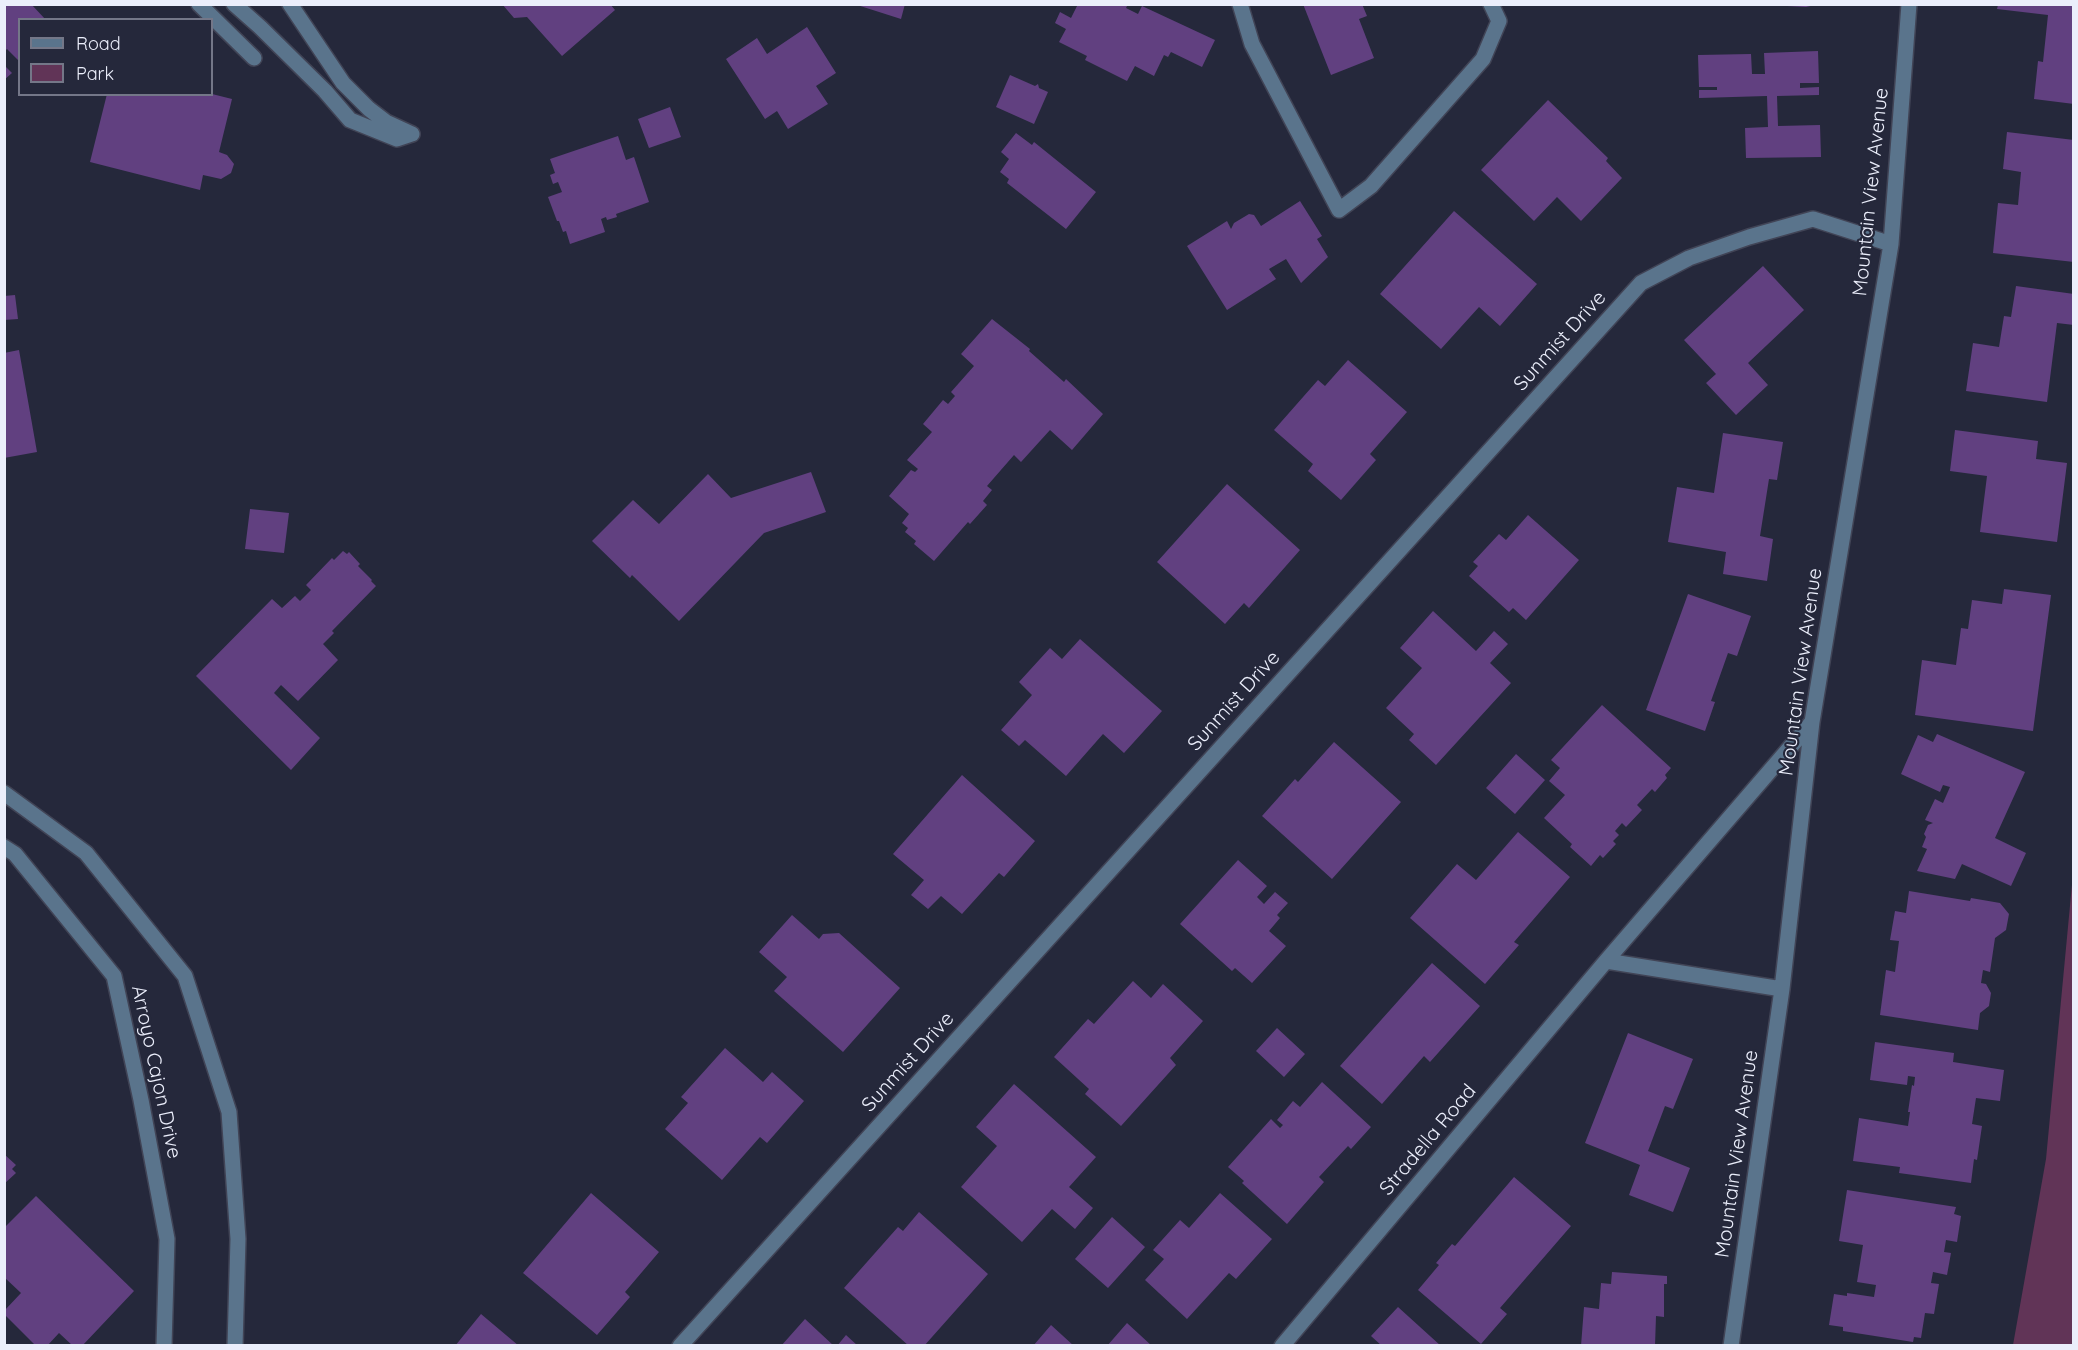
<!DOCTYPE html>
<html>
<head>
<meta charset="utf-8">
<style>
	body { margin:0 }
	#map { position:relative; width:2078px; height:1350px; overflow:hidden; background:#25283b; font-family:Quicksand,sans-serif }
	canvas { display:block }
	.frame { position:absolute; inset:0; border:6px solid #ebeefb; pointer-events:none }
	.legend { position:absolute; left:18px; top:18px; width:195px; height:78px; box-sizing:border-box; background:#25283b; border:2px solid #747788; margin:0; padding:8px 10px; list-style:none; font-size:18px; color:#ebeefb }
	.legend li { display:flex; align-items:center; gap:12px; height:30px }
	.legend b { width:30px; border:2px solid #747788 }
</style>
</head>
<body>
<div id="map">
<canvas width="2078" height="1350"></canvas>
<div class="frame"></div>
<ul class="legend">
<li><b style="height:8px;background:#5a748c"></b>Road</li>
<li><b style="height:16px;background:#613457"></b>Park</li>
</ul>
</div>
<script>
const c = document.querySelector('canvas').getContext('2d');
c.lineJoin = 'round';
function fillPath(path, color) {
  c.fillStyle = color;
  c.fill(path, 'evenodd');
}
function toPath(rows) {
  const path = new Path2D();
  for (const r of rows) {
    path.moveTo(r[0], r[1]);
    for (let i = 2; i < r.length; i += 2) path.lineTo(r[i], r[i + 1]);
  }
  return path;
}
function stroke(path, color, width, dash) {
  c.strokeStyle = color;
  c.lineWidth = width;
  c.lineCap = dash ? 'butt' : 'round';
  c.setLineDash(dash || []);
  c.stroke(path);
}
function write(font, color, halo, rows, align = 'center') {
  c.font = font + ' Quicksand,sans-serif';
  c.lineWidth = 4.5;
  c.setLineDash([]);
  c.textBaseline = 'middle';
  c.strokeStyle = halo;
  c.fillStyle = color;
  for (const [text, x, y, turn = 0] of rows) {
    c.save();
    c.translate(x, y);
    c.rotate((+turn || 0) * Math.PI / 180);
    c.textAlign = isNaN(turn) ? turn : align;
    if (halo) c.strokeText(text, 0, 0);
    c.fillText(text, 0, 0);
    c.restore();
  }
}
const green = toPath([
	[2073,874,2073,1345,2013,1345,2046,1159]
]);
const building = toPath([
	[4,4,31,4,46,20,20,20,18,60,7,49,4,52],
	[502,4,610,4,615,10,562,56,527,17,514,18],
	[854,4,905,4,901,19],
	[1078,4,1128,4,1126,8,1138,14,1142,6,1215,40,1202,67,1171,52,1168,57,1164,55,1154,76,1135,66,1127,81,1085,60,1087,56,1059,42,1066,29,1055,23,1060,12,1071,18],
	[1303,4,1362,4,1367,16,1359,19,1374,58,1331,75],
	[1787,4,1815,4,1815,5,1806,7,1787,6],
	[1998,5,2074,5,2074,104,2034,99,2038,61,2043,62,2048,15,1997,9],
	[807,27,836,73,816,86,828,104,788,129,777,111,765,119,726,59,757,38,767,54],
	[1818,51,1819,83,1800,83,1800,88,1819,87,1819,95,1777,96,1778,126,1820,125,1821,157,1746,158,1745,128,1768,127,1767,96,1699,98,1699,90,1717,90,1717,87,1699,87,1698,55,1751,54,1752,74,1765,74,1764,53],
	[4,65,12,73,4,80],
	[1010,75,1035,86,1038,84,1039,88,1048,92,1034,124,996,107],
	[107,94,173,96,212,94,232,99,219,152,227,155,234,164,231,173,221,179,203,175,200,190,90,162],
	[1548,100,1608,158,1606,161,1622,178,1581,221,1557,197,1534,221,1481,170],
	[670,107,681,137,649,148,638,119],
	[2007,132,2074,140,2074,262,1993,253,1998,203,2018,205,2021,172,2003,169],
	[1016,133,1032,145,1034,142,1096,192,1066,229,1007,183,1009,179,1000,172,1009,159,1001,152],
	[618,136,626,160,634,157,649,202,616,214,617,217,607,220,606,217,601,219,605,232,570,244,566,231,563,232,559,221,557,221,548,197,562,192,558,182,553,184,550,175,555,173,550,159],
	[1300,201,1322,236,1317,239,1328,257,1301,283,1286,259,1269,269,1276,279,1227,310,1187,246,1227,221,1231,229,1234,223,1249,214,1254,215,1261,226],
	[1454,211,1537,284,1500,326,1479,307,1441,349,1380,294],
	[1763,266,1804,310,1748,363,1768,385,1736,415,1706,383,1716,374,1684,340],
	[2016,286,2074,294,2074,325,2057,323,2047,402,1966,391,1973,343,1999,347,2004,316,2011,317],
	[15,295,18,319,4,320,4,296],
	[992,319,1030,349,1029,351,1064,382,1066,379,1103,414,1072,450,1050,430,1021,462,1014,455,987,486,992,490,983,501,987,505,970,524,968,522,934,561,914,544,916,541,905,532,908,528,902,523,909,514,889,496,911,470,915,472,918,469,907,460,932,432,923,424,943,400,948,404,955,396,951,392,974,366,961,354],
	[19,350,37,452,4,458,4,353],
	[1348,360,1407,412,1370,454,1376,460,1341,500,1308,471,1313,464,1274,430,1318,380,1325,386],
	[1955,430,2038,441,2036,459,2067,463,2057,542,1980,532,1987,476,1950,471],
	[1723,433,1783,442,1777,480,1769,479,1760,536,1773,539,1767,581,1723,574,1726,552,1668,542,1677,487,1714,493],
	[811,472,826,512,764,533,679,621,632,575,630,578,592,541,633,500,659,524,708,474,731,498],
	[1227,484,1300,550,1249,608,1244,603,1225,624,1157,562],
	[250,509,289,513,284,553,245,549],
	[1528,515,1579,560,1526,620,1513,608,1509,612,1469,576,1478,566,1473,562,1499,534,1506,540],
	[343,551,347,554,349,552,360,564,358,566,372,580,371,581,376,586,332,631,334,633,323,644,338,660,298,701,281,685,274,693,320,738,291,770,196,676,272,599,282,608,295,596,300,601,311,590,306,585,332,558,334,560],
	[2004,589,2051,595,2033,731,1915,715,1922,660,1956,665,1961,628,1968,629,1972,600,2002,604],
	[1688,594,1751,616,1737,656,1728,653,1711,701,1715,702,1705,731,1646,710],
	[1433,611,1476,651,1494,631,1508,644,1490,663,1511,683,1436,765,1409,740,1414,734,1386,708,1422,668,1400,648],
	[1080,639,1162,711,1124,753,1103,734,1066,776,1025,740,1019,746,1001,730,1032,695,1019,682,1050,648,1062,659],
	[1602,705,1671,768,1665,775,1667,778,1655,792,1652,789,1637,805,1642,810,1626,827,1622,823,1615,831,1619,835,1613,841,1616,844,1603,858,1600,855,1591,866,1570,847,1572,844,1544,818,1565,795,1549,781,1560,768,1551,760],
	[1937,734,2025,772,1995,838,2026,853,2011,886,1962,864,1955,879,1917,871,1927,849,1922,847,1926,837,1924,834,1928,825,1933,823,1925,820,1935,799,1943,803,1950,787,1943,785,1940,792,1901,774,1918,735,1933,742],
	[1334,742,1401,802,1332,879,1262,816,1295,779,1298,782],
	[1516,754,1545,780,1515,814,1486,788],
	[962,775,1035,841,1004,877,999,873,962,914,941,896,928,909,911,895,924,880,893,854],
	[1518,832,1570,877,1514,942,1519,945,1485,984,1410,918,1457,864,1476,880],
	[1238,860,1267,886,1257,897,1264,904,1275,892,1288,903,1277,915,1280,918,1269,931,1286,946,1252,983,1235,968,1232,971,1180,924],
	[1909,891,1970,901,1971,898,2000,903,2009,914,2006,930,1995,938,1990,972,1983,970,1981,983,1986,984,1991,993,1989,1006,1980,1013,1978,1030,1880,1015,1886,970,1895,972,1899,941,1890,940,1895,911,1906,913],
	[792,915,819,939,823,934,839,933,900,988,843,1052,774,991,787,977,759,952],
	[1432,963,1480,1006,1430,1062,1424,1056,1382,1104,1340,1066],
	[1133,981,1151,998,1163,984,1203,1021,1170,1058,1176,1065,1121,1126,1085,1094,1089,1089,1054,1057,1088,1019,1094,1024],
	[1277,1028,1305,1054,1284,1077,1256,1051],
	[1628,1033,1693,1059,1673,1109,1665,1106,1648,1151,1690,1168,1673,1212,1629,1195,1640,1165,1585,1143],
	[1875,1042,1954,1053,1953,1062,2004,1070,2000,1101,1976,1098,1972,1124,1982,1126,1977,1160,1974,1159,1971,1183,1899,1173,1900,1167,1853,1161,1859,1118,1908,1126,1910,1112,1908,1112,1912,1085,1914,1086,1915,1077,1908,1076,1907,1085,1870,1080],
	[725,1048,763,1082,772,1072,804,1101,767,1143,760,1137,722,1180,665,1129,688,1103,681,1097],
	[1322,1082,1371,1127,1351,1149,1348,1146,1319,1177,1324,1182,1287,1224,1242,1183,1244,1181,1228,1167,1271,1119,1280,1128,1283,1125,1277,1120,1293,1101,1300,1107],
	[1014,1084,1096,1157,1069,1187,1093,1208,1075,1229,1052,1209,1022,1242,961,1187,997,1146,976,1127],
	[4,1154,16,1165,12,1169,16,1173,4,1184],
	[1514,1177,1571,1226,1500,1308,1507,1314,1481,1344,1418,1290,1439,1265,1436,1263,1452,1244,1455,1246],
	[1847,1190,1956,1207,1954,1214,1961,1216,1957,1242,1946,1240,1944,1252,1951,1253,1947,1275,1933,1272,1931,1283,1939,1284,1934,1314,1925,1313,1921,1338,1914,1337,1913,1342,1843,1331,1843,1327,1829,1325,1834,1294,1847,1296,1847,1293,1874,1297,1876,1285,1857,1282,1863,1245,1839,1241],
	[591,1193,659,1252,625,1292,630,1297,597,1335,523,1273],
	[1220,1193,1272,1239,1236,1279,1229,1273,1187,1319,1145,1280,1164,1259,1153,1250,1180,1220,1189,1228],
	[36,1196,134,1291,82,1346,73,1346,59,1333,47,1346,36,1346,5,1315,5,1310,21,1293,4,1277,4,1228],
	[919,1212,988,1274,924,1346,909,1346,844,1288,898,1227,903,1231],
	[1112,1217,1145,1247,1108,1288,1075,1259],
	[1612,1272,1667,1276,1667,1284,1664,1284,1664,1317,1656,1316,1655,1346,1581,1346,1584,1307,1599,1309,1601,1283,1611,1284],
	[1398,1307,1441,1346,1382,1346,1371,1336],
	[481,1314,519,1346,455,1346],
	[805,1319,834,1346,781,1346],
	[1127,1323,1152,1346,1107,1346],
	[1051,1325,1074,1346,1033,1346],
	[846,1335,858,1346,837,1346]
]);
const minor = toPath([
	[199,4,254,58],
	[234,4,260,27,325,91,350,120,397,139,412,134],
	[290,4,343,83,369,109,386,122,412,134],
	[1240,4,1252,44,1339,210,1371,186,1483,59,1499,21,1491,4],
	[4,793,86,853,185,976,229,1112,238,1239,235,1346],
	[4,847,15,854,114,976,141,1100,167,1239,164,1346],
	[1606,961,1782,989],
	[680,1346,1641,283,1689,258,1749,237,1813,219,1891,244],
	[1282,1346,1606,961,1812,722],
	[1731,1346,1782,989,1812,722,1891,244,1909,4]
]);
const streetNames = [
	["Mountain View Avenue",1871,192,-84],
	["Sunmist Drive",1560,341,-48],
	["Mountain View Avenue",1801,672,-82],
	["Sunmist Drive",1234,701,-48],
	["Sunmist Drive",908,1062,-48],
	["Arroyo Cajon Drive",156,1072,78],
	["Stradella Road",1428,1140,-50],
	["Mountain View Avenue",1737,1154,-82]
];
fillPath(green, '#613457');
fillPath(building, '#614080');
stroke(minor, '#414456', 18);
stroke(minor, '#5a748c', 15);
write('20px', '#ebeefb', '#25283b', streetNames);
</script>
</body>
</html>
